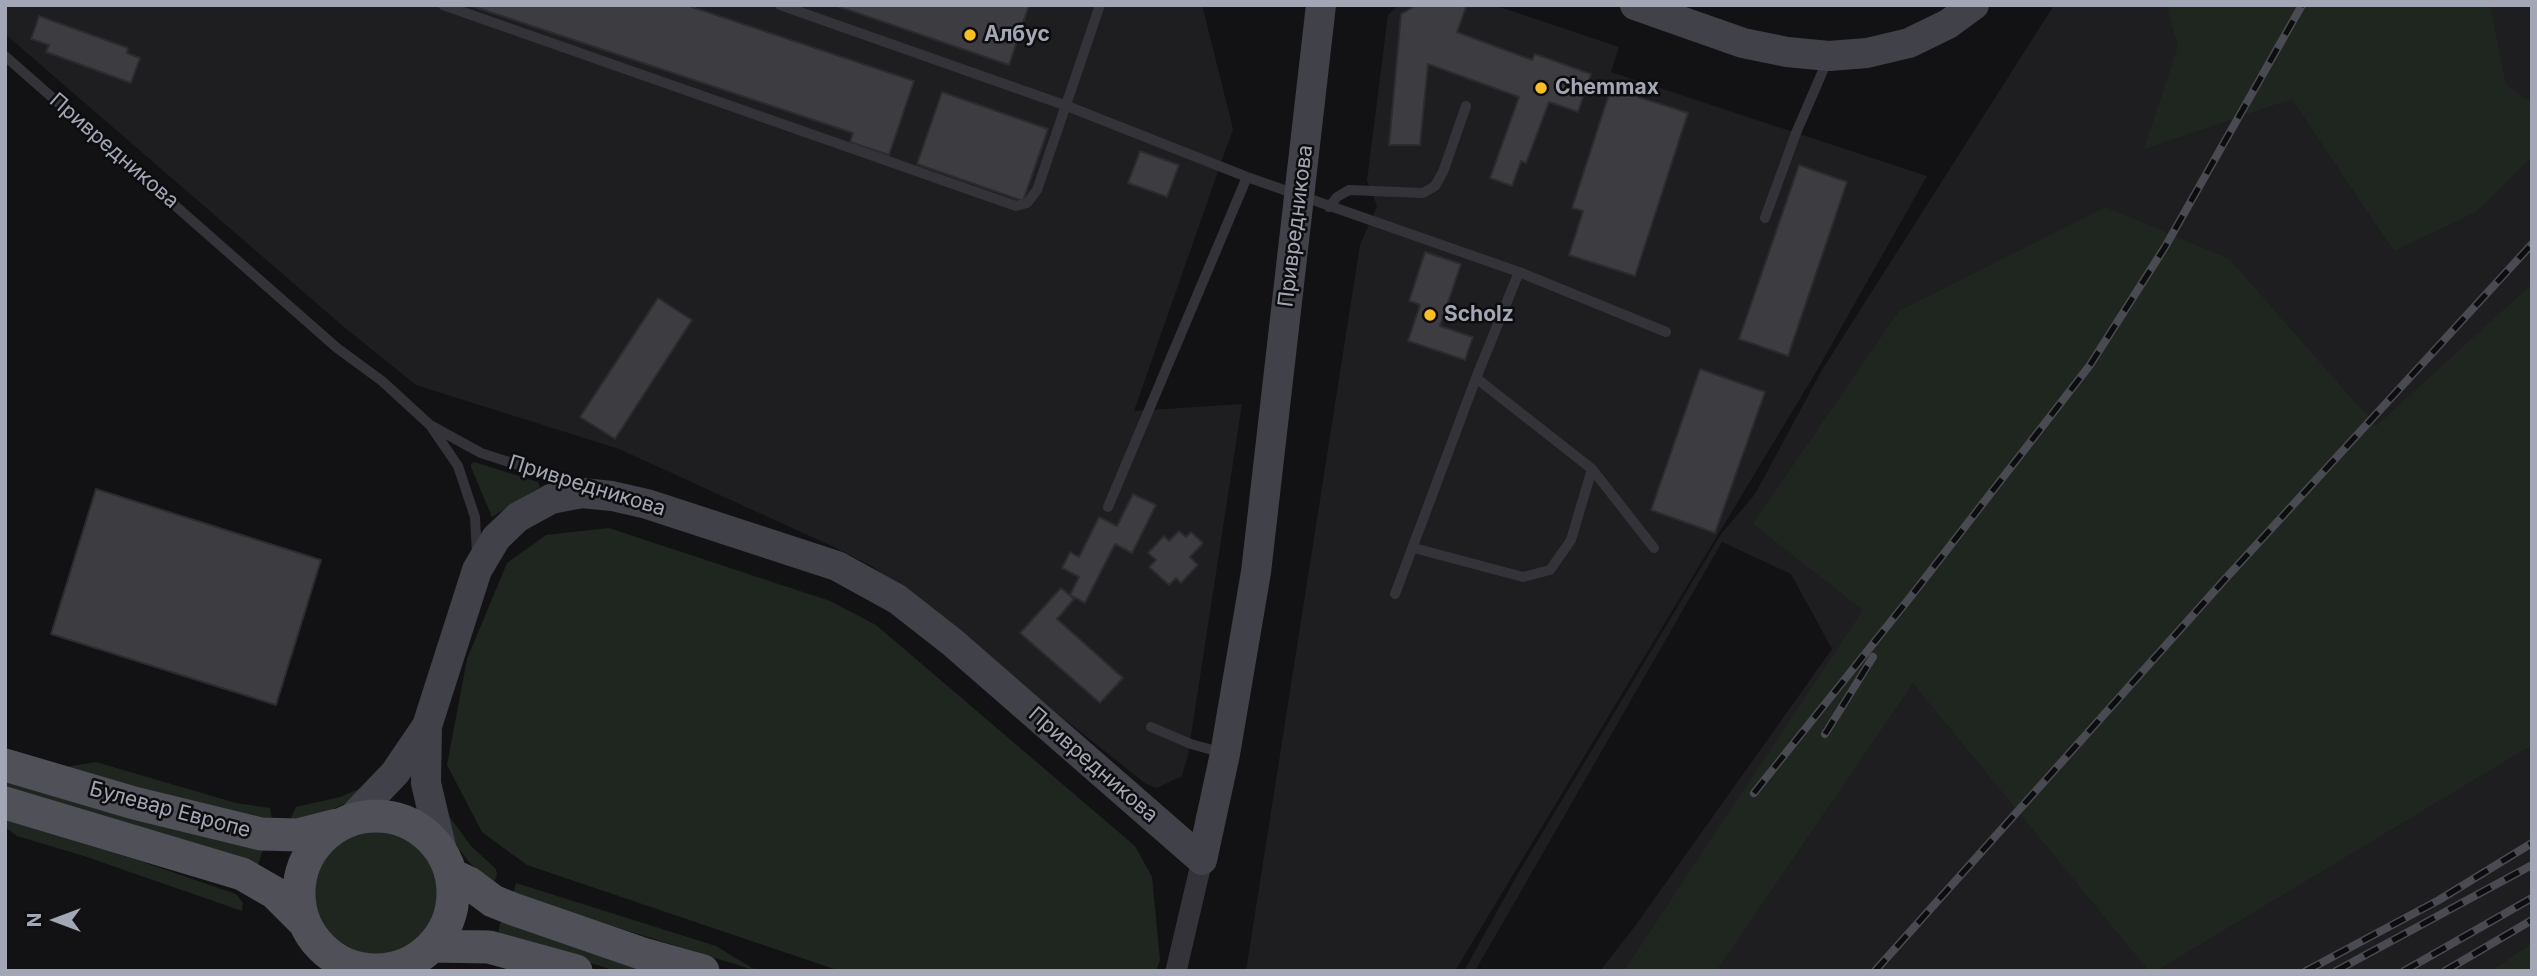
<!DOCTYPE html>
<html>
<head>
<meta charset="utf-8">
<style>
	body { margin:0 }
	#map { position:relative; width:2537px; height:976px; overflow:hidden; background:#121214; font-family:Inter,sans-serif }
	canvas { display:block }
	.frame { position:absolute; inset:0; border:7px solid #a3a7b5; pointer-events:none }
	.north { position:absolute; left:21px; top:885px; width:70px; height:70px; -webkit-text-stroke:5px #0d0d0f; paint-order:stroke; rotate:270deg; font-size:19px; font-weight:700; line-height:28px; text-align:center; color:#a3a7b5 }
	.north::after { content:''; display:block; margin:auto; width:24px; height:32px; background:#a3a7b5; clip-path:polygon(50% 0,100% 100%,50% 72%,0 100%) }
</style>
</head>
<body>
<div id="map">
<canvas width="2537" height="976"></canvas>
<div class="frame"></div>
<div class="north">N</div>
</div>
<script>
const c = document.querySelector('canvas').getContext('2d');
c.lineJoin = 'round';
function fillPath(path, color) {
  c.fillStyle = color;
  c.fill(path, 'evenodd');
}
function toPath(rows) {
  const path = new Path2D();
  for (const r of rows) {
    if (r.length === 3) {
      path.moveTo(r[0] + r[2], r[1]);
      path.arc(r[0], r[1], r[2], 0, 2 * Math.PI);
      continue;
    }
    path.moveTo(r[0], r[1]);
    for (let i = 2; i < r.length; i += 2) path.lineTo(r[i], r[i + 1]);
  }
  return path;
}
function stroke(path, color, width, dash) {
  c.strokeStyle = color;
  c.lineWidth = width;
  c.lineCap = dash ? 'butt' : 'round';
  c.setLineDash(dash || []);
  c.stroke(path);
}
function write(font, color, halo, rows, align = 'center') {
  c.font = font + ' Inter,sans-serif';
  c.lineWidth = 5;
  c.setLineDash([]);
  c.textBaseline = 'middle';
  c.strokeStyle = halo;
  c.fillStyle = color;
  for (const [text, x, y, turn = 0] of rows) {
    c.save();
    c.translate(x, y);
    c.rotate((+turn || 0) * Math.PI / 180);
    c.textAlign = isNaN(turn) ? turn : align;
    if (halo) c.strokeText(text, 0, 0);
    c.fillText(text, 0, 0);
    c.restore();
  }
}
const built = toPath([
	[5,5,1202,5,1233,129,1134,411,1242,404,1188,755,1182,776,1157,788,1146,784,873,567,836,548,619,449,416,385,344,327,5,34],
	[1398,5,1494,5,1619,47,1611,72,1927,176,1816,372,1455,971,1246,971,1360,245,1377,206,1367,180,1388,15],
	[2054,5,2532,5,2532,943,2490,971,1600,971,1635,926,1832,649,1791,574,1722,542,1475,971,1464,971,1519,872,1721,534,1755,494,1822,370]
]);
const green = toPath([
	[2166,5,2490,5,2506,85,2532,103,2532,156,2476,212,2394,251,2292,99,2144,149,2178,46],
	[2106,207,2229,259,2376,426,2532,284,2532,745,2156,971,2149,971,1913,683,1716,971,1624,971,1863,610,1753,524,1899,311],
	[474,462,538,482,540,487,492,517,471,467,471,464],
	[609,528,830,601,876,625,1135,846,1152,877,1160,960,1156,971,840,971,527,865,482,832,447,765,467,659,507,563,546,535],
	[96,762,236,803,270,808,272,819,252,821,66,767],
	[5,777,263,849,258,865,5,798],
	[373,783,349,802,316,816,290,820,296,807,340,797],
	[446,812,471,846,496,869,497,875,493,884,471,864,457,847,446,829],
	[5,820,137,860,236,894,243,903,242,911,84,856,17,836,5,827],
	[377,892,62],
	[516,883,716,946,757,971,513,895],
	[501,920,661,971,616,971,531,944,497,937],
	[2532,943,2532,971,2490,971]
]);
const building = toPath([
	[469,5,686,5,914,81,889,155,850,142,853,133,469,5],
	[834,5,1029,5,1009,65,834,5],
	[1417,5,1461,5,1466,7,1457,32,1532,60,1535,54,1591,74,1578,112,1549,102,1526,163,1521,161,1512,186,1490,178,1519,97,1428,64,1420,145,1389,145,1401,14,1417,5],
	[39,16,128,48,127,53,140,58,131,83,46,52,49,45,31,39,39,16],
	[1611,88,1688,113,1635,276,1569,255,1583,211,1572,208,1611,88],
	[942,92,1048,129,1023,201,917,164,942,92],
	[1140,151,1179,165,1167,197,1128,183,1140,151],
	[1799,165,1847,182,1788,356,1739,339,1799,165],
	[1425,252,1461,264,1440,326,1473,337,1465,360,1408,341,1420,305,1409,301,1425,252],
	[658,298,692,320,615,439,580,417,658,298],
	[1700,369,1765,392,1715,533,1651,510,1700,369],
	[96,489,321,560,276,705,51,634,96,489],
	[1133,494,1156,505,1132,553,1115,544,1085,603,1070,595,1079,577,1062,568,1070,552,1079,557,1099,517,1117,526,1133,494],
	[1179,531,1186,537,1191,532,1203,543,1190,557,1198,565,1181,583,1176,578,1169,585,1149,567,1156,560,1148,553,1164,536,1169,541,1179,531],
	[1061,588,1074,599,1057,619,1123,678,1100,703,1020,633,1061,588]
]);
const lane = toPath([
	[443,5,1016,206,1027,203,1037,190,1100,5],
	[780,5,1067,106,1247,177,1519,272,1666,332],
	[5,56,337,348,382,381,430,425,481,453,580,485],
	[1329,207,1337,197,1349,190,1423,193,1435,186,1443,172,1466,106],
	[1765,218,1796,133,1828,59],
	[1476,378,1592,469,1654,548],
	[432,428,458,466,475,517,477,555],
	[1108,507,1247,177],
	[1414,548,1523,577,1550,570,1571,540,1592,469],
	[1395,594,1476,378,1519,272],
	[1151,727,1191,744,1223,753]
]);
const street = toPath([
	[1176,971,1202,860]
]);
const secondary = toPath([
	[1635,5,1743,43,1787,52,1829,56,1867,53,1909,43,1948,24,1974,5],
	[351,819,395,773,427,726],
	[441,847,426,783,427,726,477,570,496,538,518,517,551,499,582,493,612,496,647,504,837,566,897,599,952,642,1202,860,1225,754,1256,572,1321,5]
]);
const primary = toPath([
	[5,765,134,803,261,834,298,835,337,825],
	[5,803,242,874,275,893,304,922],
	[376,893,77],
	[454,876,469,883,493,901,513,909,646,955,703,971],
	[433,946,489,947,576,971]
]);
const rail = toPath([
	[1825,734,1873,657],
	[1754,793,1912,595,2090,365,2165,247,2302,5],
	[1875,971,2226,578,2532,244],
	[2306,971,2439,900,2532,843],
	[2336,971,2532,865],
	[2404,971,2532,898],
	[2445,971,2532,920]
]);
const markers = [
	[970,35,7,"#f9be25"],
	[1541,88,7,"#f9be25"],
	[1430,315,7,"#f9be25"]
];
const poiNames = [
	["Албус",984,35],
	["Chemmax",1555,88],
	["Scholz",1444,315]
];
const streetNames = [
	["Привредникова",114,151,41],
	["Привредникова",1296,226,-83],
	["Привредникова",587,486,17],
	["Привредникова",1093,765,41],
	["Булевар Европе",170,810,15]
];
fillPath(built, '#1e1e21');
fillPath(green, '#1e261f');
fillPath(building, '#3c3c41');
stroke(building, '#2c2c30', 2);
stroke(lane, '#333339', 10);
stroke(street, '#333339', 21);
stroke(secondary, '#414249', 30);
stroke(primary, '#4f5058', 33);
stroke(rail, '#4a4b52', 8);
stroke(rail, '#0d0d0f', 5, [16]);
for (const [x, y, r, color] of markers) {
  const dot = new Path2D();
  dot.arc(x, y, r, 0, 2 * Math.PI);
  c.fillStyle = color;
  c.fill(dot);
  stroke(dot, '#0d0d0f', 2.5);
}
write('bold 21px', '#a3a7b5', '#0d0d0f', poiNames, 'left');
write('21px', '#a3a7b5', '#0d0d0f', streetNames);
</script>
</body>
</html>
